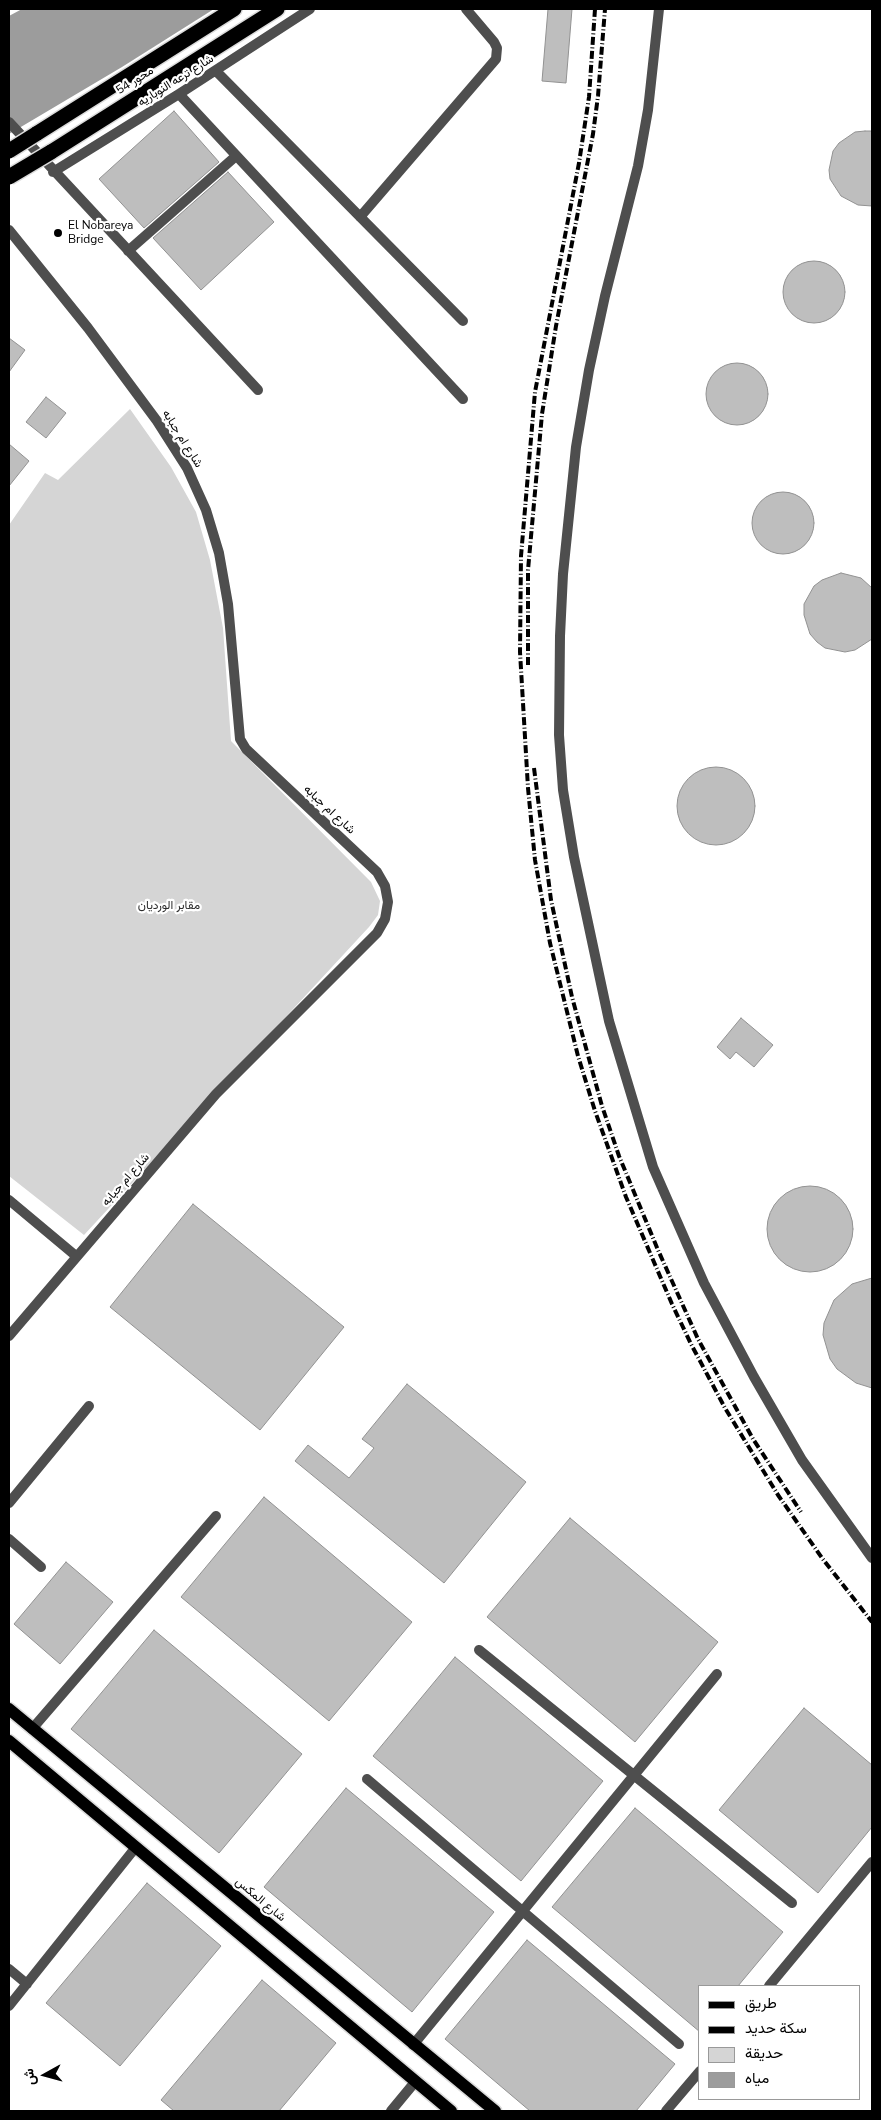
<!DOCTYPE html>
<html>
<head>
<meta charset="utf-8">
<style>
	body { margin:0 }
	#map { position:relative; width:881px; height:2120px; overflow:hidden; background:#fff; font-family:"Nunito Sans",Vazirmatn,sans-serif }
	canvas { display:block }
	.frame { position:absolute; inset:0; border:10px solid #000; pointer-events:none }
	.legend { position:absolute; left:698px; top:1985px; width:162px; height:115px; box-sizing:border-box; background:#fff; border:1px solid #999; margin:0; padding:6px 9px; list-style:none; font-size:15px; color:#000 }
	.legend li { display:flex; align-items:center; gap:10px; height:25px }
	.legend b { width:25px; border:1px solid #999 }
	.north { position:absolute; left:20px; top:2050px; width:50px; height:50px; -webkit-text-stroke:4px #fff; paint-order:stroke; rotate:263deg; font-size:14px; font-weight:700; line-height:20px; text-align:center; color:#000 }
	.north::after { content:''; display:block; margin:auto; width:18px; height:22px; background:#000; clip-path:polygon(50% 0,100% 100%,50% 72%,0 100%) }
</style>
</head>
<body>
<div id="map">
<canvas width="881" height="2120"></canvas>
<div class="frame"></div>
<ul class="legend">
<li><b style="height:6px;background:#000"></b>طريق</li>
<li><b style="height:6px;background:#000"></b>سكة حديد</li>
<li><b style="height:14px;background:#d5d5d5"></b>حديقة</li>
<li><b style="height:14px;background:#9c9c9c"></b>مياه</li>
</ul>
<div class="north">ش</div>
</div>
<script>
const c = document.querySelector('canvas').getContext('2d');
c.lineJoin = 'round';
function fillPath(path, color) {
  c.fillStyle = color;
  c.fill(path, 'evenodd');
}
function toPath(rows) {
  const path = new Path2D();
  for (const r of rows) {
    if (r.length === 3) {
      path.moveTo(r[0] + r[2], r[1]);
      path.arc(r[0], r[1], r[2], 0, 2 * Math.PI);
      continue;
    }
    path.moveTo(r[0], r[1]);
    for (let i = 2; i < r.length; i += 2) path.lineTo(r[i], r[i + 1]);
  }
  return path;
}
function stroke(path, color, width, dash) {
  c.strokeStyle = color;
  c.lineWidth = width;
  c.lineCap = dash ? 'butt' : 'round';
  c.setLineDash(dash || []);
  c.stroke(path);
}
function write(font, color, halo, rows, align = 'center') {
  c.font = font + ' "Nunito Sans",Vazirmatn,sans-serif';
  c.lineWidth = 4.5;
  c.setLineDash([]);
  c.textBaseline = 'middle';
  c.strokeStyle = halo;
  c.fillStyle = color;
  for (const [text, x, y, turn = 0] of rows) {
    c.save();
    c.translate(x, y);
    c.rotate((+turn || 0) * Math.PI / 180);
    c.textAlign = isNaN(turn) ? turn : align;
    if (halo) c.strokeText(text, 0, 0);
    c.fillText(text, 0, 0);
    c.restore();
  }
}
const green = toPath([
	[130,409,171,467,196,512,210,560,223,628,231,741,371,882,380,901,378,915,369,927,84,1235,9,1176,9,525,45,473,58,480]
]);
const water = toPath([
	[22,9,214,9,122,67,9,134,9,16]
]);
const building = toPath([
	[548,9,572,9,566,83,542,81,548,9],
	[174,111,219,162,144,228,99,179,174,111],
	[865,131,872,131,872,206,858,205,841,196,830,179,829,170,833,151,839,143,855,132,865,131],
	[228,172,274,222,201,290,153,238,228,172],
	[814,292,31],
	[9,338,25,350,9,372,9,338],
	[737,394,31],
	[46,397,66,413,46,438,26,422,46,397],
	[9,444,29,461,9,486,9,444],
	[783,523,31],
	[841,573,861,578,872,588,872,639,855,650,845,652,825,648,817,642,810,634,804,615,804,604,814,586,822,580,841,573],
	[716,806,39],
	[741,1018,773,1045,754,1067,736,1052,730,1059,717,1047,741,1018],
	[810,1229,43],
	[193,1204,344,1327,260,1430,110,1307,193,1204],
	[872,1278,872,1388,856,1383,837,1369,830,1359,823,1335,824,1323,834,1300,852,1284,872,1278],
	[407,1384,526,1482,444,1583,295,1461,308,1445,349,1478,374,1448,362,1439,407,1384],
	[264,1497,412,1622,329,1721,181,1597,264,1497],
	[570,1518,718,1642,635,1742,487,1617,570,1518],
	[66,1562,113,1602,60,1664,14,1624,66,1562],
	[154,1630,302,1754,219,1853,71,1729,154,1630],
	[455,1657,603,1781,521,1881,373,1756,455,1657],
	[804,1708,872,1765,872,1827,818,1893,719,1810,804,1708],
	[346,1788,494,1912,412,2012,264,1887,346,1788],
	[635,1808,783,1932,738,1986,700,1986,700,2032,552,1907,635,1808],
	[147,1883,221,1946,120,2066,46,2003,147,1883],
	[527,1940,675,2064,636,2111,530,2111,445,2039,527,1940],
	[262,1980,336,2043,279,2111,174,2111,161,2100,262,1980]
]);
const lane = toPath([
	[659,9,648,110,638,166,605,296,589,370,576,447,563,574,560,636,559,735,563,790,574,857,609,1021,653,1167,704,1283,754,1377,802,1460,872,1558],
	[9,1200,76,1256],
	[9,1503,89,1406],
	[9,1539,41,1567],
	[479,1650,792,1903],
	[32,1729,216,1516],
	[367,1779,679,2044],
	[9,1969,27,1984],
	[9,2006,136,1847],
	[413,2045,717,1674],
	[391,2111,415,2082]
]);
const street = toPath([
	[216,71,463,321],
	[179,94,463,399],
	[9,122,258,390],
	[53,172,179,94,310,9],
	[360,217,496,59,497,48,494,42,466,9],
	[9,230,88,328,157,421,187,468,206,510,219,553,228,604,240,739,246,749,377,872,385,886,388,902,385,919,377,933,216,1094,9,1336],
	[128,251,236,156],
	[769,1986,872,1862],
	[666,2111,700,2071]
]);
const primary = toPath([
	[9,1709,495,2111],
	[9,1741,451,2111]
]);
const highway = toPath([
	[36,134,234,9],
	[51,152,277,9]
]);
const rail = toPath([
	[595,9,589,97,579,163,535,392,521,556,520,652,528,788,535,860,550,943,578,1056,595,1111,626,1197,672,1304,691,1344,725,1408,778,1495,822,1558,872,1622],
	[528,665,528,570,542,414,556,326,593,134,598,96,605,9],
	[534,768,551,900,572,997,602,1106,619,1156,658,1250,698,1339,753,1439,801,1512]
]);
const highwayBridge = toPath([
	[9,151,36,134],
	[9,177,51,152]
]);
const markers = [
	[58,233,5,"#000"]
];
const streetNames = [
	["محور 54",135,81,-32],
	["شارع ترعه النوباريه",176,81,-32],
	["شارع ام جبابه",182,439,58],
	["شارع ام جبابه",329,810,43],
	["شارع ام جبابه",126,1180,-49],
	["شارع المكس",260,1900,40]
];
const poiNames = [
	["El Nobareya",68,226],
	["Bridge",68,240]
];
const parkNames = [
	["مقابر الورديان",169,906]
];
fillPath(green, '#d5d5d5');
fillPath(water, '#9c9c9c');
fillPath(building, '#bebebe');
stroke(building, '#929292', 1);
stroke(primary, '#dbdbdb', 15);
stroke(highway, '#dbdbdb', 18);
stroke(lane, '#4e4e4e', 10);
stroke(street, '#4e4e4e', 10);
stroke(primary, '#000', 12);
stroke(highway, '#000', 15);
stroke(rail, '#000', 4, [8, 2.5, 1, 2.5]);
stroke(highwayBridge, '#dbdbdb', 18, []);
stroke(highwayBridge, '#000', 15);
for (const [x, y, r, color] of markers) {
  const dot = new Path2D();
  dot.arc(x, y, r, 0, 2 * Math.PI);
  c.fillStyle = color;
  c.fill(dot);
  stroke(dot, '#fff', 2);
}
write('12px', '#000', '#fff', streetNames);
write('12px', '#000', '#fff', poiNames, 'left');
write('12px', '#2c2c2c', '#fff', parkNames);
</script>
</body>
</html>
